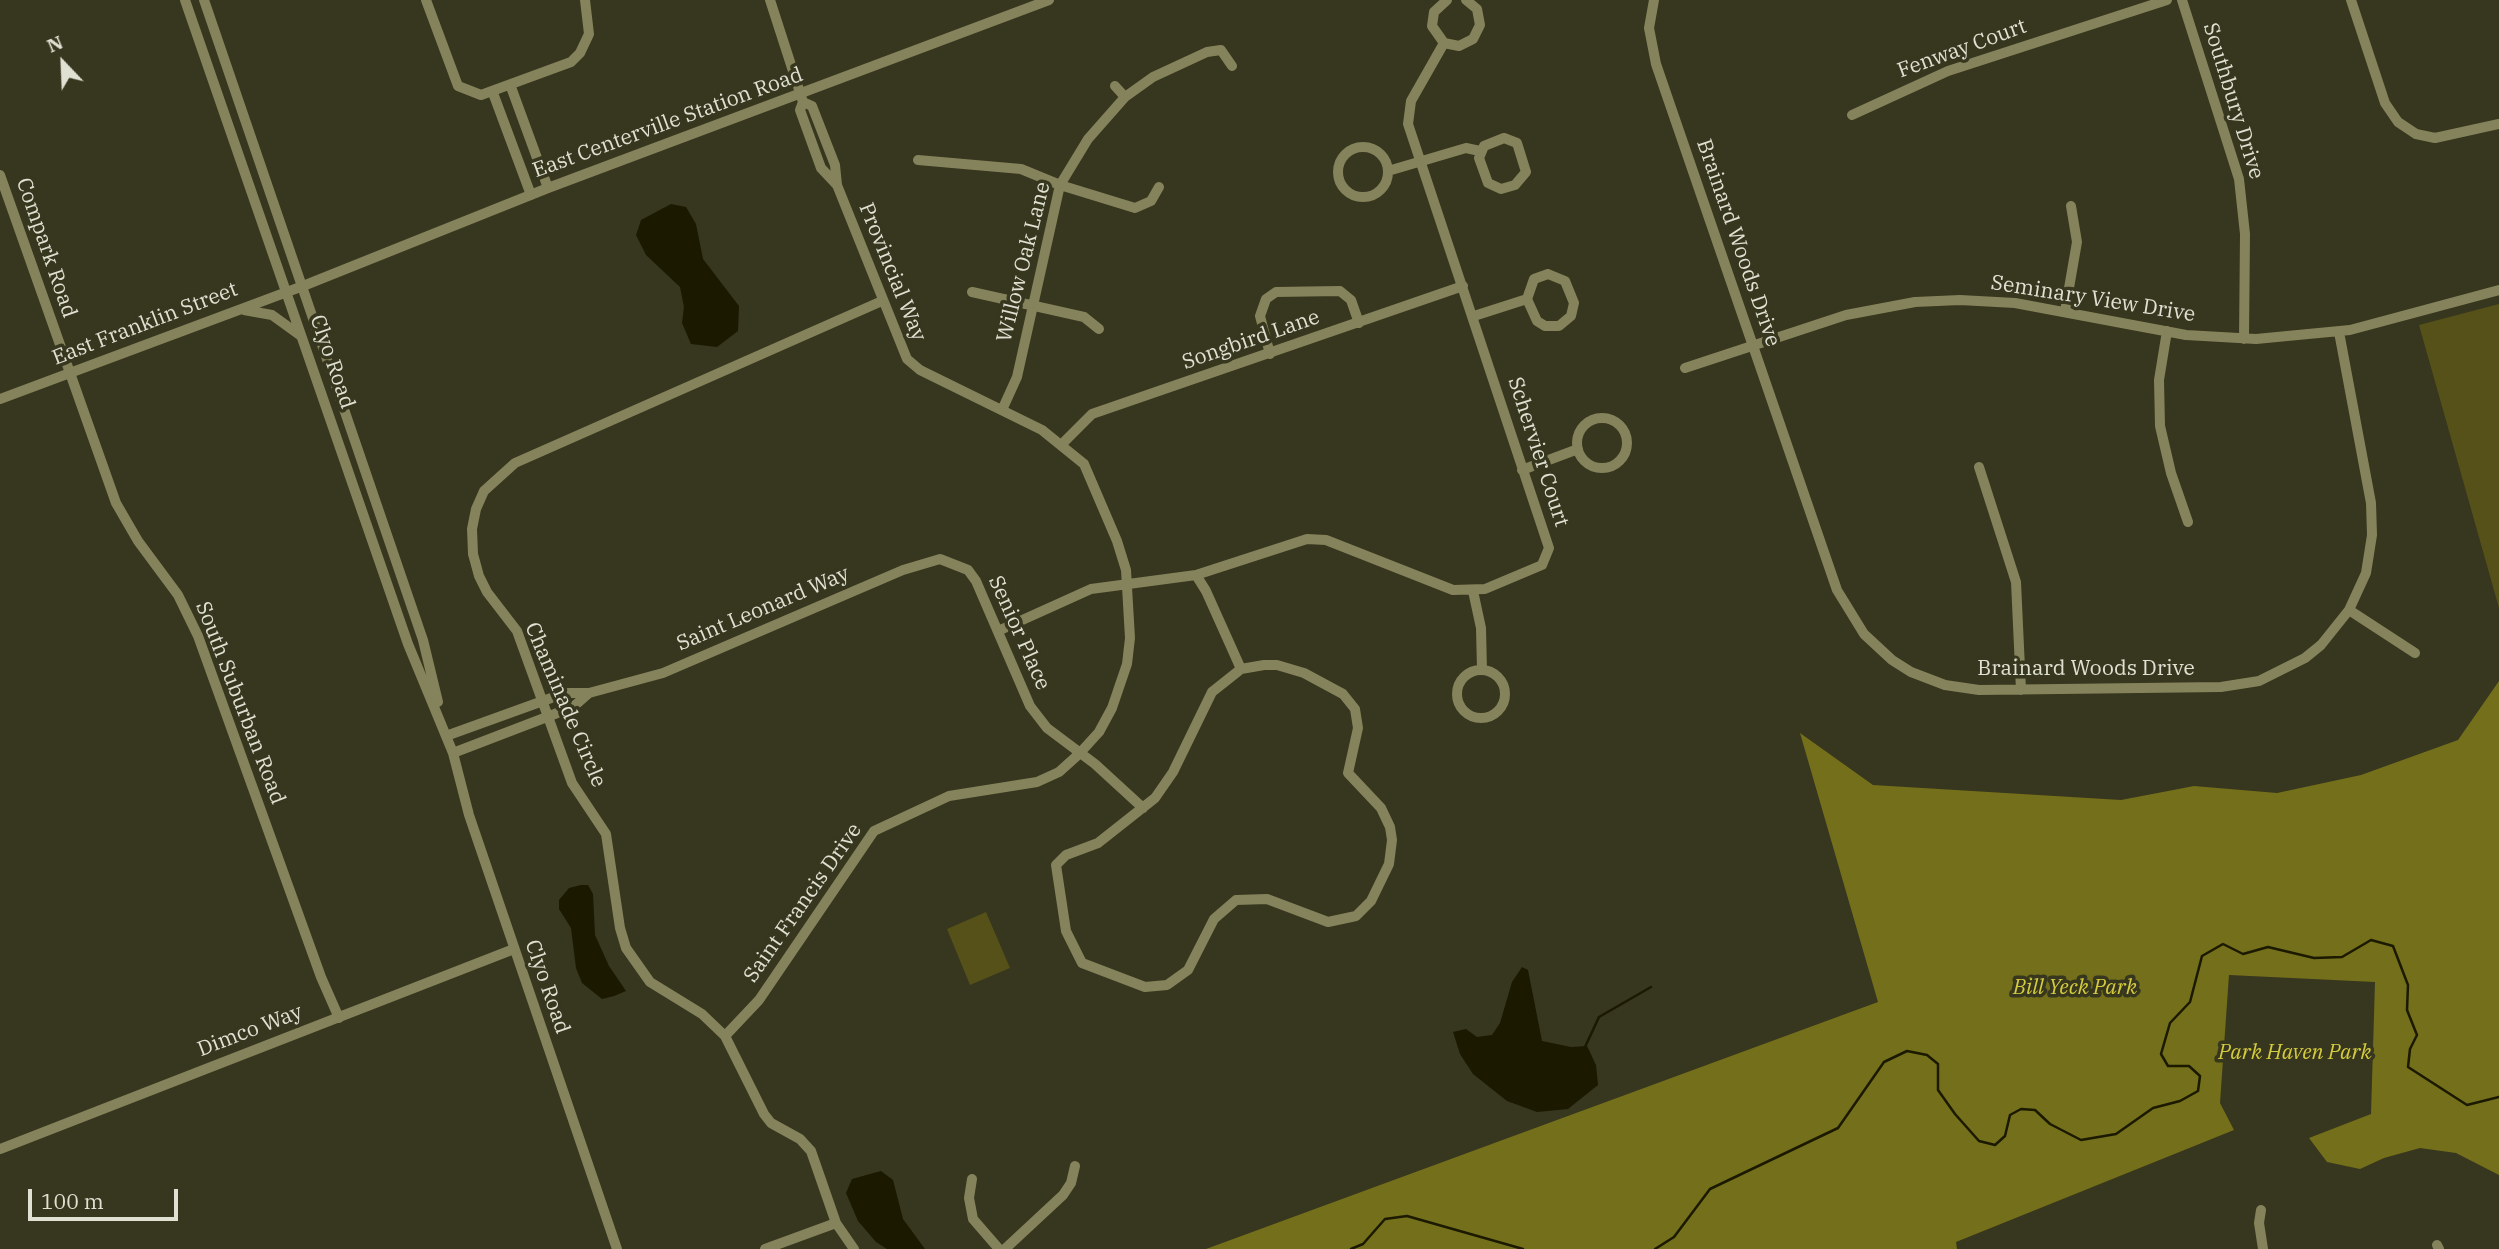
<!DOCTYPE html>
<html>
<head>
<meta charset="utf-8">
<style>
	body { margin:0 }
	#map { position:relative; width:2499px; height:1249px; overflow:hidden; background:#37361e; font-family:"IBM Plex Serif",serif }
	canvas { display:block }
	.north { position:absolute; left:28px; top:28px; width:70px; height:70px; -webkit-text-stroke:5px #37361e; paint-order:stroke; rotate:337deg; font-size:19px; font-weight:700; line-height:28px; text-align:center; color:#e1e1d3 }
	.north::after { content:''; display:block; margin:auto; width:24px; height:32px; background:#e1e1d3; clip-path:polygon(50% 0,100% 100%,50% 72%,0 100%) }
	.scale { position:absolute; left:28px; top:1189px; width:150px; height:32px; box-sizing:border-box; border:4px solid #e1e1d3; border-top:0; padding-left:9px; font-size:21px; line-height:24px; white-space:nowrap; color:#e1e1d3; -webkit-text-stroke:5px #37361e; paint-order:stroke }
</style>
</head>
<body>
<div id="map">
<canvas width="2499" height="1249"></canvas>
<div class="north">N</div>
<div class="scale">100 m</div>
</div>
<script>
const c = document.querySelector('canvas').getContext('2d');
c.lineJoin = 'round';
function fillPath(path, color) {
  c.fillStyle = color;
  c.fill(path, 'evenodd');
}
function toPath(rows) {
  const path = new Path2D();
  for (const r of rows) {
    if (r.length === 3) {
      path.moveTo(r[0] + r[2], r[1]);
      path.arc(r[0], r[1], r[2], 0, 2 * Math.PI);
      continue;
    }
    path.moveTo(r[0], r[1]);
    for (let i = 2; i < r.length; i += 2) path.lineTo(r[i], r[i + 1]);
  }
  return path;
}
function stroke(path, color, width, dash) {
  c.strokeStyle = color;
  c.lineWidth = width;
  c.lineCap = dash ? 'butt' : 'round';
  c.setLineDash(dash || []);
  c.stroke(path);
}
function write(font, color, halo, rows, align = 'center') {
  c.font = font + ' "IBM Plex Serif",serif';
  c.lineWidth = 7;
  c.setLineDash([]);
  c.textBaseline = 'middle';
  c.strokeStyle = halo;
  c.fillStyle = color;
  for (const [text, x, y, turn = 0] of rows) {
    c.save();
    c.translate(x, y);
    c.rotate((+turn || 0) * Math.PI / 180);
    c.textAlign = isNaN(turn) ? turn : align;
    if (halo) c.strokeText(text, 0, 0);
    c.fillText(text, 0, 0);
    c.restore();
  }
}
const green = toPath([
	[2499,304,2499,608,2419,325],
	[986,912,1010,968,970,985,947,929]
]);
const forest = toPath([
	[2499,681,2499,1175,2456,1153,2420,1148,2384,1158,2360,1169,2327,1162,2309,1138,2371,1114,2375,982,2229,975,2220,1103,2234,1130,1956,1242,1957,1249,1206,1249,1878,1002,1800,733,1873,785,2121,800,2194,786,2277,793,2361,775,2458,740]
]);
const water = toPath([
	[671,204,686,207,696,224,703,259,739,306,738,331,717,347,691,344,682,323,684,307,680,287,646,255,636,235,641,220],
	[581,885,588,885,593,894,595,935,609,966,626,991,614,996,602,999,582,983,576,968,571,928,559,909,559,900,569,888],
	[1522,967,1528,970,1542,1041,1571,1047,1587,1046,1596,1065,1598,1085,1568,1109,1537,1112,1507,1101,1473,1074,1460,1054,1453,1032,1466,1029,1477,1037,1492,1035,1500,1023,1512,982],
	[881,1171,893,1180,903,1219,925,1249,887,1249,876,1242,858,1221,846,1193,852,1179]
]);
const stream = toPath([
	[1585,1047,1599,1017,1651,987],
	[1351,1249,1363,1244,1385,1219,1407,1216,1523,1249],
	[1655,1249,1674,1237,1710,1189,1838,1128,1884,1062,1907,1051,1927,1055,1938,1064,1938,1090,1955,1114,1979,1141,1995,1145,2005,1136,2010,1115,2021,1109,2035,1110,2050,1124,2081,1140,2116,1134,2153,1108,2180,1101,2198,1091,2200,1076,2189,1066,2168,1066,2161,1054,2170,1023,2190,1002,2202,956,2223,944,2243,954,2268,947,2314,958,2342,957,2371,940,2393,946,2408,985,2407,1010,2417,1035,2410,1049,2408,1067,2467,1105,2499,1097]
]);
const minor = toPath([
	[185,0,408,644,453,753,469,815,617,1249],
	[204,0,423,640,438,702],
	[426,0,458,86,481,95,571,62,580,53,589,34,585,0],
	[770,0,803,102,800,110,821,168,837,185],
	[1447,0,1434,12,1432,26,1444,43,1459,46,1473,39,1480,25,1477,9,1466,0],
	[1654,0,1649,28,1656,64,1837,590,1864,634,1892,660,1911,672,1945,685,1979,690,2221,687,2259,681,2305,658,2321,645,2349,610,2366,573,2372,535,2371,503,2339,332],
	[2182,0,2239,179,2245,234,2244,339],
	[2351,0,2385,103,2398,122,2416,134,2435,138,2499,124],
	[1115,86,1125,97],
	[511,87,548,188],
	[493,93,531,195],
	[1852,115,1948,71,2167,0],
	[1504,138,1517,143,1526,172,1515,185,1501,189,1488,183,1479,158,1484,146,1504,138],
	[1363,172,25],
	[918,160,1021,169,1060,185,1135,208,1151,201,1159,187],
	[1388,171,1466,148,1480,151],
	[0,175,116,503,138,541,178,595,198,636,321,977,339,1018],
	[1548,274,1565,281,1574,303,1571,316,1559,326,1545,326,1537,321,1527,299,1534,279,1548,274],
	[972,292,1084,317,1099,329],
	[244,310,272,315,301,336],
	[2065,311,2077,242,2071,206],
	[1474,316,1527,299],
	[2167,331,2159,380,2160,426,2171,473,2188,522],
	[1270,354,1260,316,1266,299,1276,292,1340,291,1351,300,1359,323],
	[1685,368,1846,315,1915,302,1960,300,2015,303,2186,335,2256,339,2350,330,2499,290],
	[0,399,303,286,548,188,1049,0],
	[1002,410,1017,377,1060,185,1088,139,1125,97,1153,77,1207,52,1221,50,1232,66],
	[1602,443,25],
	[1062,444,1092,414,1463,286],
	[1979,467,2016,582,2021,690],
	[1522,470,1578,449],
	[1196,575,1206,591,1241,669],
	[1473,591,1481,628,1482,670],
	[2349,610,2415,653],
	[998,631,1091,589,1196,575,1307,539,1326,540,1453,590,1485,589,1542,565,1549,548,1408,124,1411,101,1444,43],
	[1264,665,1277,665,1304,673,1343,694,1355,709,1358,728,1348,773,1381,808,1390,827,1392,840,1389,864,1371,901,1356,916,1328,922,1267,899,1236,900,1214,919,1188,970,1167,985,1145,987,1082,963,1066,931,1056,865,1066,855,1098,843,1155,798,1173,772,1212,692,1241,669,1264,665],
	[1481,694,24],
	[446,736,565,693,589,693,663,673,903,570,940,559,968,570,976,581,1030,706,1047,728,1095,764,1143,808],
	[453,753,573,707,589,693],
	[725,1036,759,1000,874,831,949,796,1037,782,1059,772,1079,754,1099,732,1112,708,1127,664,1130,638,1126,570,1117,541,1084,464,1042,430,920,370,907,359,837,185,835,165,812,106,803,102],
	[0,1149,514,949],
	[972,1179,969,1198,973,1219,999,1249],
	[2261,1210,2259,1223,2263,1249],
	[2437,1245,2439,1249],
	[765,1249,836,1223],
	[854,1249,836,1223,811,1151,800,1139,771,1123,764,1114,725,1036,702,1014,650,982,626,948,620,928,606,834,572,783,517,631,487,592,479,576,473,554,472,529,476,509,484,491,515,463,882,301],
	[1005,1249,1063,1195,1071,1183,1075,1166]
]);
const streetNames = [
	["Fenway Court",1962,49,-20],
	["Southbury Drive",2233,101,73],
	["East Centerville Station Road",668,123,-20],
	["Brainard Woods Drive",1738,243,71],
	["Compark Road",46,248,71],
	["Willow Oak Lane",1024,262,-76],
	["Provincial Way",892,272,68],
	["Seminary View Drive",2093,299,9],
	["East Franklin Street",145,324,-21],
	["Songbird Lane",1251,340,-19],
	["Clyo Road",332,362,71],
	["Schervier Court",1538,452,72],
	["Saint Leonard Way",763,609,-23],
	["Senior Place",1019,633,66],
	["Brainard Woods Drive",2086,669],
	["South Suburban Road",240,703,69],
	["Chaminade Circle",565,705,67],
	["Saint Francis Drive",803,903,-55],
	["Clyo Road",547,987,71],
	["Dimco Way",250,1031,-21]
];
const parkNames = [
	["Bill Yeck Park",2075,988],
	["Park Haven Park",2295,1053]
];
fillPath(green, '#555119');
fillPath(forest, '#746f1a');
fillPath(water, '#1b1900');
stroke(stream, '#1b1900', 2.5);
stroke(minor, '#85835b', 10);
write('21px', '#e1e1d3', '#37361e', streetNames);
write('italic 21px', '#d6cd3d', '#37361e', parkNames);
</script>
</body>
</html>
